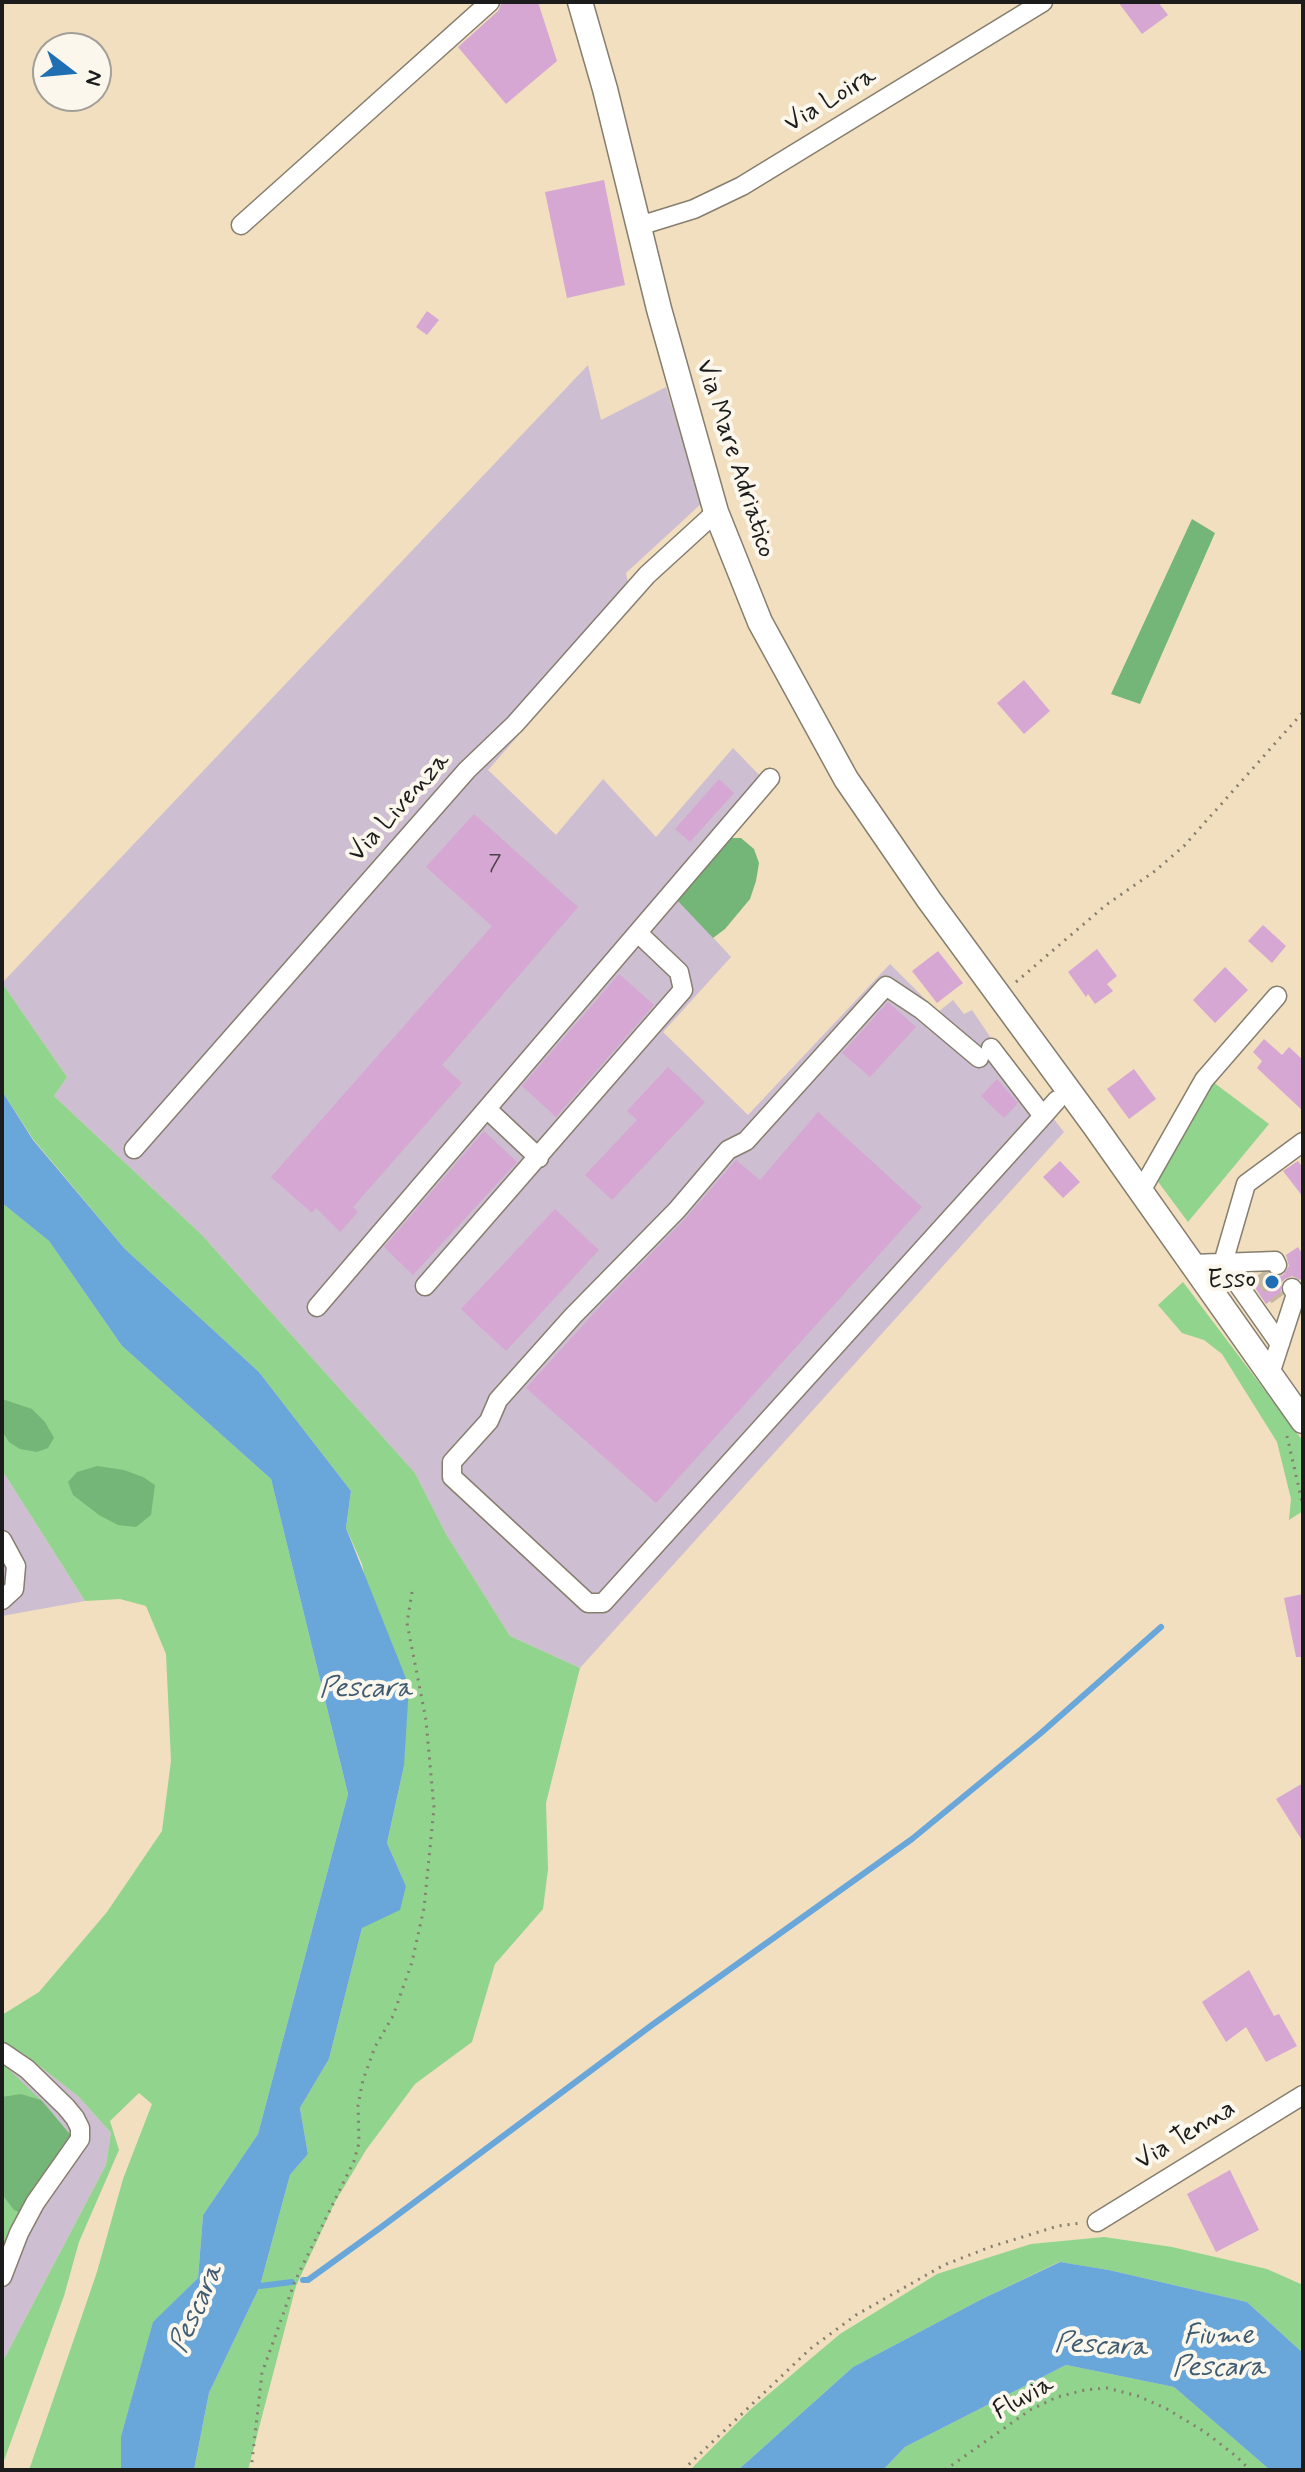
<!DOCTYPE html>
<html>
<head>
<meta charset="utf-8">
<style>
	body { margin:0 }
	#map { position:relative; width:1305px; height:2472px; overflow:hidden; background:#f1dfbf; font-family:Mynerve,sans-serif }
	canvas { display:block }
	.frame { position:absolute; inset:0; border:4px solid #1c1c1c; pointer-events:none }
	.north { position:absolute; left:32px; top:32px; width:80px; height:80px; box-sizing:border-box; background:#fbf7ec; border:2px solid #a29f99; border-radius:50%; rotate:106deg; font-size:22px; font-weight:700; line-height:32px; text-align:center; color:#1c1c1c }
	.north::after { content:''; display:block; margin:auto; width:28px; height:36px; background:#1f6fb2; clip-path:polygon(50% 0,100% 100%,50% 72%,0 100%) }
</style>
</head>
<body>
<div id="map">
<canvas width="1305" height="2472"></canvas>
<div class="frame"></div>
<div class="north">N</div>
</div>
<script>
const c = document.querySelector('canvas').getContext('2d');
c.lineJoin = 'round';
function fillPath(path, color) {
  c.fillStyle = color;
  c.fill(path, 'evenodd');
}
function toPath(rows) {
  const path = new Path2D();
  for (const r of rows) {
    path.moveTo(r[0], r[1]);
    for (let i = 2; i < r.length; i += 2) path.lineTo(r[i], r[i + 1]);
  }
  return path;
}
function stroke(path, color, width, dash) {
  c.strokeStyle = color;
  c.lineWidth = width;
  c.lineCap = dash ? 'butt' : 'round';
  c.setLineDash(dash || []);
  c.stroke(path);
}
function write(font, color, halo, rows, align = 'center') {
  c.font = font + ' Mynerve,sans-serif';
  c.lineWidth = 8;
  c.setLineDash([]);
  c.textBaseline = 'middle';
  c.strokeStyle = halo;
  c.fillStyle = color;
  for (const [text, x, y, turn = 0] of rows) {
    c.save();
    c.translate(x, y);
    c.rotate((+turn || 0) * Math.PI / 180);
    c.textAlign = isNaN(turn) ? turn : align;
    if (halo) c.strokeText(text, 0, 0);
    c.fillText(text, 0, 0);
    c.restore();
  }
}
const industrial = toPath([
	[588,365,601,420,666,387,702,503,626,573,632,606,488,770,556,835,603,779,656,837,733,748,771,787,678,899,731,957,663,1032,748,1115,890,964,938,1012,953,1000,964,1014,972,1010,995,1044,1064,1132,580,1668,510,1636,446,1534,415,1473,202,1235,54,1096,67,1077,2,983],
	[2,1470,85,1601,2,1616],
	[2,2044,24,2054,79,2097,111,2133,106,2165,2,2363]
]);
const green = toPath([
	[2,983,67,1077,54,1096,202,1235,415,1473,446,1534,510,1636,580,1668,546,1803,548,1869,543,1909,495,1964,472,2042,415,2084,366,2150,335,2202,296,2286,248,2470,194,2470,209,2393,260,2286,290,2175,308,2154,300,2108,329,2059,362,1928,406,1886,387,1843,404,1766,362,1564,346,1528,351,1491,259,1372,125,1249,33,1139,2,1091],
	[1213,1082,1269,1124,1188,1222,1156,1179],
	[2,1203,49,1241,122,1346,271,1479,348,1794,258,2134,203,2215,198,2278,153,2323,121,2436,121,2470,29,2470,97,2272,123,2179,152,2104,139,2093,110,2121,119,2150,79,2242,64,2296,2,2466,2,2363,106,2165,111,2133,79,2097,24,2054,2,2044,2,2015,39,1992,107,1912,162,1831,171,1761,166,1654,146,1606,120,1599,85,1601,2,1470],
	[1183,1282,1303,1441,1303,1511,1289,1520,1291,1499,1277,1442,1222,1354,1204,1340,1182,1333,1158,1305],
	[2,2063,46,2105,73,2138,2,2260],
	[1104,2237,1172,2247,1267,2269,1303,2285,1303,2353,1247,2302,1109,2270,1059,2262,982,2299,853,2367,738,2470,690,2470,751,2409,840,2334,937,2274,1031,2244],
	[1066,2365,1174,2387,1270,2470,883,2470,905,2447]
]);
const forest = toPath([
	[1192,519,1215,533,1140,704,1111,694],
	[729,838,741,838,754,849,759,863,756,881,750,899,725,929,713,938,677,900],
	[2,1399,32,1409,45,1422,54,1438,48,1448,37,1452,20,1449,9,1442,2,1431],
	[97,1466,124,1470,143,1477,155,1485,151,1515,136,1527,118,1525,99,1515,73,1495,68,1482,77,1472],
	[21,2094,41,2100,73,2138,21,2213,14,2210,2,2194,2,2097]
]);
const water = toPath([
	[2,1091,33,1140,125,1249,259,1372,351,1491,346,1528,409,1686,404,1766,387,1843,406,1886,400,1910,362,1928,329,2059,300,2108,308,2154,290,2175,260,2286,209,2393,194,2470,121,2470,121,2436,153,2322,198,2278,203,2215,258,2134,348,1794,271,1479,122,1346,49,1241,2,1203],
	[1060,2262,1109,2270,1247,2302,1303,2353,1303,2470,1270,2470,1174,2387,1066,2365,905,2447,883,2470,738,2470,853,2367,982,2299]
]);
const stream = toPath([
	[303,2280,308,2280,380,2228,652,2025,912,1839,1041,1733,1161,1627],
	[252,2284,260,2286,292,2282]
]);
const building = toPath([
	[502,2,538,2,557,61,506,104,458,47,498,11],
	[1118,2,1158,2,1168,15,1142,34],
	[604,180,625,285,567,298,545,192],
	[427,311,439,320,427,335,416,327],
	[1024,680,1050,711,1024,734,997,703],
	[719,779,734,793,690,842,675,829],
	[474,814,578,907,442,1065,462,1083,353,1207,358,1212,340,1232,316,1208,312,1213,271,1177,492,926,426,867],
	[1263,925,1286,946,1272,963,1248,941],
	[1097,949,1117,976,1107,984,1113,991,1095,1004,1088,994,1086,997,1068,972],
	[938,951,963,983,937,1003,912,971],
	[1225,967,1248,990,1215,1023,1193,1000],
	[619,974,654,1005,556,1117,522,1086],
	[888,1002,916,1027,870,1077,842,1053],
	[1264,1039,1282,1055,1289,1047,1303,1060,1303,1111,1257,1068,1262,1061,1253,1052],
	[668,1067,705,1102,612,1200,585,1175,637,1120,627,1111],
	[1134,1069,1156,1099,1129,1119,1107,1089],
	[997,1079,1018,1103,1004,1118,981,1096],
	[818,1112,922,1207,656,1503,526,1388,604,1302,686,1218,736,1160,760,1180],
	[484,1131,517,1162,413,1275,384,1247],
	[1060,1161,1080,1182,1063,1198,1043,1177],
	[1298,1161,1303,1168,1303,1197,1283,1171],
	[555,1209,599,1250,506,1351,461,1309],
	[1298,1247,1303,1255,1303,1278,1300,1280,1292,1276,1285,1279,1281,1283,1281,1293,1266,1304,1252,1283,1265,1273,1276,1277,1283,1275,1289,1266,1286,1255],
	[1303,1594,1303,1657,1296,1657,1284,1598],
	[1303,1783,1303,1842,1276,1799],
	[1249,1970,1274,2016,1279,2014,1297,2046,1266,2062,1246,2027,1226,2042,1202,2002],
	[1230,2170,1259,2230,1216,2252,1187,2194]
]);
const minorTunnel = toPath([
	[1261,1273,1279,1298]
]);
const path = toPath([
	[1016,982,1106,905,1155,871,1184,846,1303,712],
	[1287,1436,1303,1506],
	[251,2470,262,2373,295,2281,354,2161,359,2143,358,2105,363,2080,375,2047,393,2016,412,1962,424,1908,434,1808,426,1720,407,1623,413,1586],
	[683,2470,810,2349,856,2315,944,2265,990,2247,1058,2226,1081,2223],
	[945,2470,1030,2410,1057,2397,1085,2390,1107,2388,1138,2396,1167,2409,1205,2432,1237,2457,1250,2470]
]);
const minor = toPath([
	[241,225,490,2],
	[639,226,694,209,742,186,1043,2],
	[979,1058,922,1010,886,986,746,1141,728,1150,677,1210,573,1316,498,1400,489,1421,452,1462,452,1477,588,1603,603,1603,1043,1116,991,1048],
	[487,1109,539,1158],
	[1043,1116,1057,1100],
	[134,1149,467,770,515,724,647,575,716,512],
	[1141,1191,1204,1080,1277,996],
	[1192,1264,1275,1261,1277,1265],
	[425,1286,683,990,679,972,638,933],
	[317,1307,770,778],
	[1280,1344,1223,1263,1246,1184,1303,1142],
	[1270,1374,1296,1294,1292,1288],
	[2,1540,16,1566,14,1589,2,1600],
	[2,2052,27,2069,66,2107,75,2118,80,2128,80,2139,35,2203,19,2233,2,2277],
	[1097,2222,1303,2095]
]);
const major = toPath([
	[580,2,605,89,659,309,716,512,760,622,846,779,929,900,1094,1125,1303,1421]
]);
const markers = [
	[1272,1282,8,"#1f6fb2"]
];
const numberNames = [
	["7",495,865]
];
const streetNames = [
	["Via Loira",831,101,-31],
	["Via Mare Adriatico",734,459,72],
	["Via Livenza",400,808,-48],
	["Via Tenna",1186,2136,-31],
	["Fluvia",1024,2399,-29]
];
const poiNames = [
	["Esso",1256,1282]
];
const waterNames = [
	["Pescara",366,1690],
	["Pescara",198,2309,-66],
	["Fiume",1219,2337],
	["Pescara",1219,2369],
	["Pescara",1101,2347,3]
];
fillPath(industrial, '#cebed1');
fillPath(green, '#90d48d');
fillPath(forest, '#74b678');
fillPath(water, '#69a7db');
stroke(stream, '#69a7db', 6);
fillPath(building, '#d6a7d3');
stroke(minorTunnel, '#c6b89e', 18, [18, 9]);
stroke(minor, '#867e6e', 21);
stroke(major, '#867e6e', 27);
stroke(path, '#867e6e', 3, [2, 6]);
stroke(minor, '#fff', 18);
stroke(major, '#fff', 24);
for (const [x, y, r, color] of markers) {
  const dot = new Path2D();
  dot.arc(x, y, r, 0, 2 * Math.PI);
  c.fillStyle = color;
  c.fill(dot);
  stroke(dot, '#fbf7ec', 3);
}
write('22px', '#4a3f4a', null, numberNames);
write('26px', '#1c1c1c', '#fbf7ec', streetNames);
write('26px', '#1c1c1c', '#fbf7ec', poiNames, 'right');
write('italic 28px', '#3f5b72', '#fbf7ec', waterNames);
</script>
</body>
</html>
